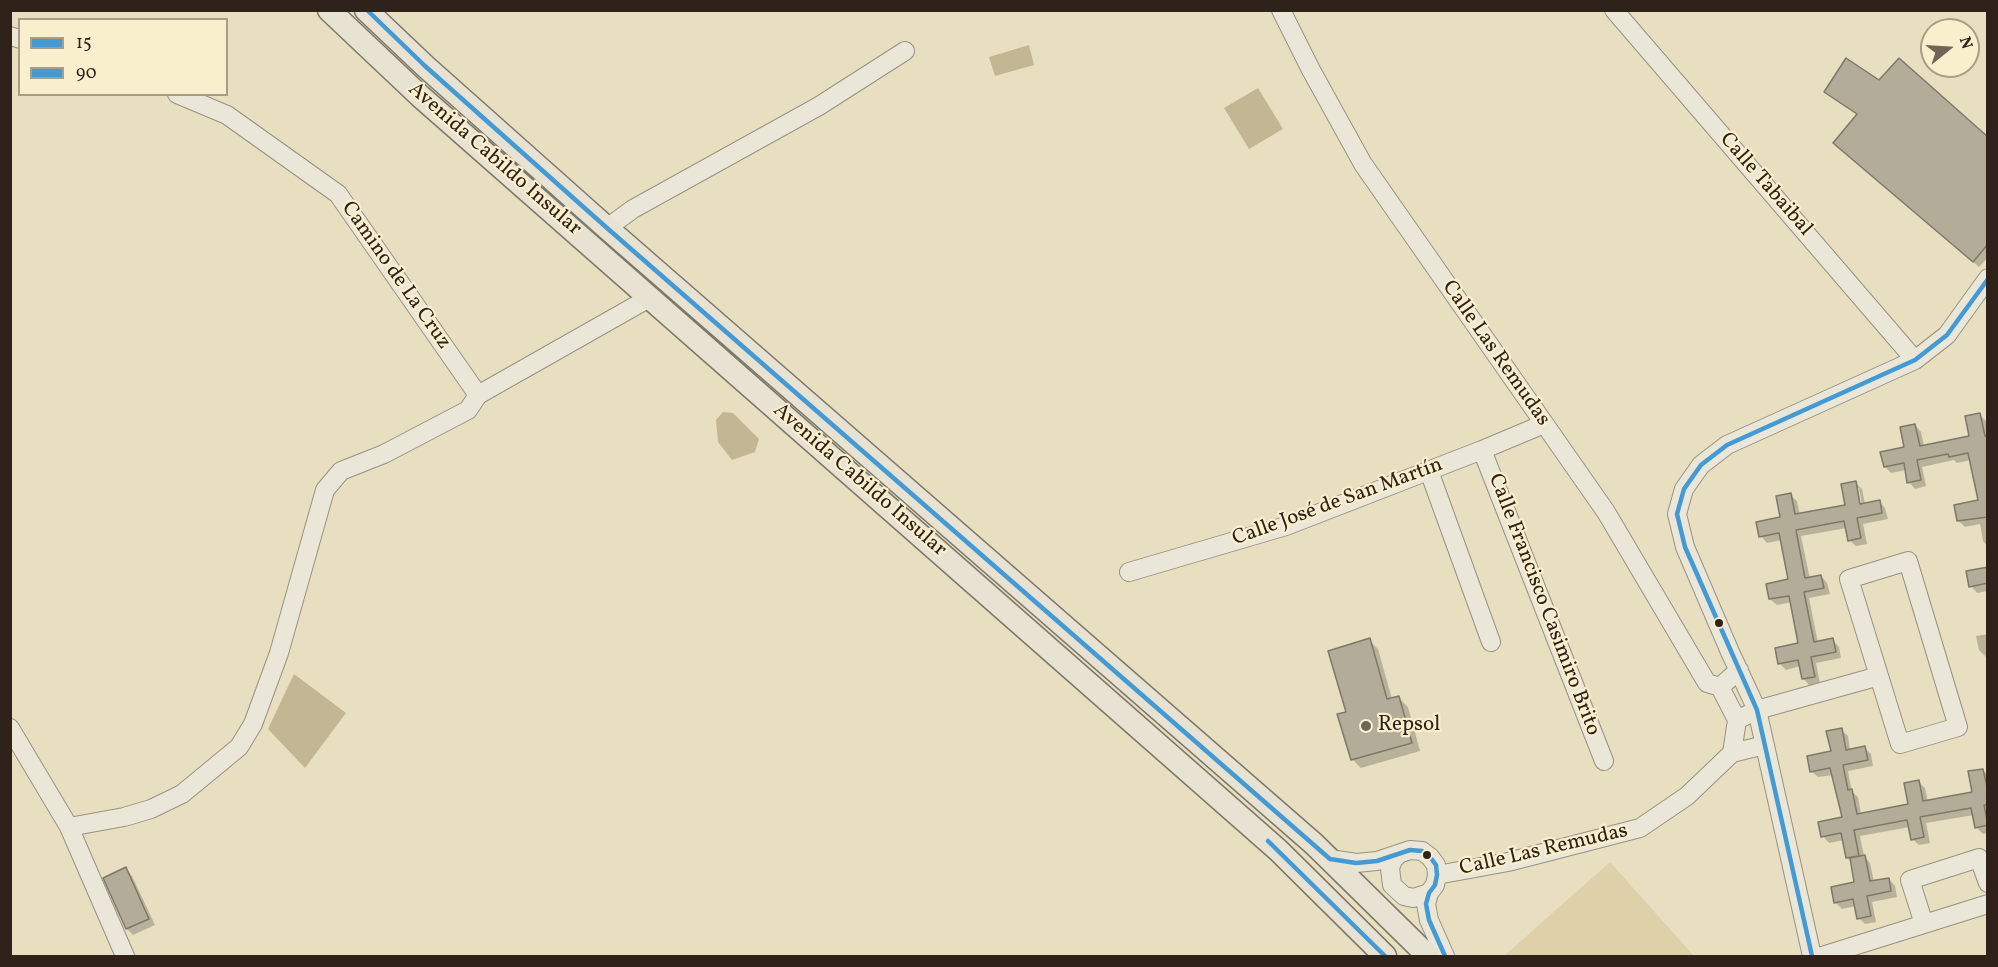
<!DOCTYPE html>
<html>
<head>
<meta charset="utf-8">
<style>
	body { margin:0 }
	#map { position:relative; width:1998px; height:967px; overflow:hidden; background:#e8dfc1; font-family:Vollkorn,serif }
	canvas { display:block }
	.frame { position:absolute; inset:0; border:12px solid #2e221b; pointer-events:none }
	.legend { position:absolute; left:18px; top:18px; width:210px; height:78px; box-sizing:border-box; background:#faefcd; border:2px solid #a89d86; margin:0; padding:8px 10px; list-style:none; font-size:18px; color:#2e221b }
	.legend li { display:flex; align-items:center; gap:12px; height:30px }
	.legend b { width:30px; border:2px solid #a89d86 }
	.north { position:absolute; left:1920px; top:18px; width:60px; height:60px; box-sizing:border-box; background:#faefcd; border:2px solid #a89d86; border-radius:50%; rotate:72deg; font-size:16px; font-weight:700; line-height:24px; text-align:center; color:#2e221b }
	.north::after { content:''; display:block; margin:auto; width:21px; height:27px; background:#6f6455; clip-path:polygon(50% 0,100% 100%,50% 72%,0 100%) }
</style>
</head>
<body>
<div id="map">
<canvas width="1998" height="967"></canvas>
<div class="frame"></div>
<ul class="legend">
<li><b style="height:8px;background:#449ad5"></b>15</li>
<li><b style="height:8px;background:#449ad5"></b>90</li>
</ul>
<div class="north">N</div>
</div>
<script>
const c = document.querySelector('canvas').getContext('2d');
c.lineJoin = 'round';
function fillPath(path, color) {
  c.fillStyle = color;
  c.fill(path, 'evenodd');
}
function toPath(rows) {
  const path = new Path2D();
  for (const r of rows) {
    path.moveTo(r[0], r[1]);
    for (let i = 2; i < r.length; i += 2) path.lineTo(r[i], r[i + 1]);
  }
  return path;
}
function stroke(path, color, width, dash) {
  c.strokeStyle = color;
  c.lineWidth = width;
  c.lineCap = dash ? 'butt' : 'round';
  c.setLineDash(dash || []);
  c.stroke(path);
}
function write(font, color, halo, rows, align = 'center') {
  c.font = font + ' Vollkorn,serif';
  c.lineWidth = 4.5;
  c.setLineDash([]);
  c.textBaseline = 'middle';
  c.strokeStyle = halo;
  c.fillStyle = color;
  for (const [text, x, y, turn = 0] of rows) {
    c.save();
    c.translate(x, y);
    c.rotate((+turn || 0) * Math.PI / 180);
    c.textAlign = isNaN(turn) ? turn : align;
    if (halo) c.strokeText(text, 0, 0);
    c.fillText(text, 0, 0);
    c.restore();
  }
}
const green = toPath([
	[1610,862,1694,956,1504,956]
]);
const water = toPath([
	[1029,45,1034,65,995,76,989,57],
	[1258,88,1283,129,1249,149,1224,108],
	[723,412,733,413,759,439,755,452,732,460,718,442,716,420],
	[294,674,346,713,305,768,268,729]
]);
const shadow = toPath([
	[1879,82,1988,139,1988,257,1979,267,1841,148,1858,115,1826,91],
	[1980,415,1986,421,1988,427,1988,547,1983,541,1980,524,1965,527,1958,520,1979,502,1971,460,1957,463,1954,460,1922,467,1926,486,1915,489,1909,482,1906,470,1891,473,1885,467,1906,448,1915,425,1921,432,1924,446,1971,438],
	[1856,483,1862,489,1865,504,1879,501,1885,508,1888,519,1863,524,1867,544,1856,546,1849,540,1847,528,1801,536,1810,579,1821,576,1827,583,1830,594,1809,598,1818,643,1833,640,1839,647,1841,658,1816,663,1820,683,1809,685,1803,678,1800,666,1786,670,1779,663,1800,645,1792,602,1777,605,1770,599,1790,581,1782,540,1767,543,1761,536,1782,518,1790,495,1797,501,1800,515,1847,506],
	[1856,488,1859,488,1863,511,1860,511],
	[1988,568,1988,591,1977,593,1971,586],
	[1988,634,1988,657,1986,657,1979,650,1976,636],
	[1369,640,1378,649,1392,699,1399,698,1408,707,1420,751,1361,768,1352,759,1348,713],
	[1841,730,1848,736,1850,751,1865,748,1871,754,1873,766,1848,771,1852,792,1858,797,1861,814,1910,805,1919,782,1925,788,1928,802,1974,793,1982,770,1988,775,1988,833,1983,834,1976,827,1974,815,1926,823,1930,843,1919,845,1912,839,1910,827,1860,836,1864,856,1870,863,1874,882,1889,879,1895,886,1897,897,1872,902,1876,922,1865,924,1859,918,1856,906,1842,909,1835,902,1856,884,1852,862,1847,858,1844,840,1829,843,1823,836,1844,818,1833,775,1818,777,1811,771,1832,752],
	[125,869,132,876,155,925,133,935,127,929,105,879]
]);
const building = toPath([
	[1846,58,1879,80,1899,58,1988,137,1988,244,1973,262,1833,143,1857,114,1824,92,1846,58],
	[1980,413,1985,436,1988,435,1988,517,1957,521,1954,505,1978,500,1968,453,1949,457,1948,454,1917,460,1921,480,1907,483,1904,463,1884,467,1880,452,1904,447,1900,427,1915,424,1920,446,1969,436,1965,416,1980,413],
	[1856,481,1860,504,1880,500,1882,513,1857,518,1861,538,1848,541,1844,521,1796,530,1805,578,1821,575,1824,588,1804,592,1814,642,1833,638,1836,652,1811,657,1815,677,1802,679,1798,660,1778,664,1775,648,1798,643,1789,596,1769,599,1766,584,1788,579,1779,533,1759,537,1756,522,1780,517,1776,496,1791,493,1795,514,1845,505,1841,484,1856,481],
	[1988,567,1988,583,1969,587,1966,571,1988,567],
	[1370,638,1387,699,1399,696,1412,743,1351,760,1337,714,1346,712,1328,651,1370,638],
	[1842,728,1846,750,1865,746,1868,760,1843,765,1848,790,1852,789,1857,814,1908,804,1904,783,1919,780,1923,801,1972,792,1968,771,1983,769,1988,791,1988,805,1984,805,1988,825,1975,828,1971,808,1920,817,1924,837,1911,840,1907,820,1854,830,1859,856,1846,858,1841,833,1821,837,1818,822,1842,817,1830,768,1810,772,1807,756,1831,751,1826,731,1842,728],
	[1865,855,1870,881,1889,878,1891,891,1867,896,1871,916,1857,919,1853,899,1834,903,1831,887,1854,882,1850,858,1865,855],
	[126,867,149,919,126,929,103,878,126,867]
]);
const minor = toPath([
	[1281,10,1311,70,1363,164,1606,512,1707,683,1720,687,1739,670],
	[1614,10,1915,360],
	[10,36,20,39],
	[177,94,227,115,338,194,478,395],
	[607,228,633,209,819,106,905,51],
	[1482,450,1604,761],
	[1429,471,1491,642],
	[1129,572,1286,526,1482,450,1544,424],
	[1720,687,1737,720,1732,753],
	[1737,720,1757,710,1879,676,1900,744,1958,727,1908,561,1849,579,1879,676],
	[10,728,69,827,125,956],
	[69,827,124,817,151,809,182,794,239,747,253,724,279,653,325,490,341,471,384,454,468,410,478,395,651,297],
	[1399,854,1393,860,1390,868,1392,885,1404,896,1413,898,1429,893],
	[1330,859,1356,863,1377,861,1410,850,1422,851,1430,857,1436,865,1437,875,1435,885,1429,893,1426,904,1429,920,1445,956],
	[1437,875,1508,862,1640,828,1687,796,1732,753,1765,745],
	[1924,924,1910,880,1979,858,1988,883],
	[1812,956,1757,710,1730,652,1685,547,1677,514,1684,489,1701,465,1727,445,1915,360,1947,335,1988,278],
	[1822,956,1988,904]
]);
const major = toPath([
	[329,10,420,96,1278,850,1385,956],
	[366,10,425,66,607,228,1314,844,1428,956]
]);
const bus1 = toPath([
	[1812,956,1757,710,1685,547,1677,514,1684,489,1701,465,1727,445,1915,360,1947,335,1988,279]
]);
const bus2 = toPath([
	[367,10,425,66,607,228,1330,859,1356,863,1377,861,1410,850,1422,851,1430,857,1436,865,1437,875,1435,885,1429,893,1426,904,1429,920,1445,956],
	[1268,841,1385,956]
]);
const markers = [
	[1719,623,5,"#2e221b"],
	[1366,726,6,"#6f6455"],
	[1427,855,5,"#2e221b"]
];
const streetNames = [
	["Avenida Cabildo Insular",494,160,41],
	["Calle Tabaibal",1765,185,49],
	["Camino de La Cruz",395,276,55],
	["Calle Las Remudas",1495,354,55],
	["Avenida Cabildo Insular",859,481,41],
	["Calle José de San Martín",1338,503,-20],
	["Calle Francisco Casimiro Brito",1543,605,69],
	["Calle Las Remudas",1544,851,-13]
];
const poiNames = [
	["Repsol",1378,726]
];
fillPath(green, '#ded1aa');
fillPath(water, '#c3b693');
fillPath(shadow, '#0003');
fillPath(building, '#b3ac99');
stroke(building, '#7e7869', 1.5);
stroke(minor, '#989180', 20);
stroke(major, '#7e7869', 25);
stroke(minor, '#ebe7d8', 18);
stroke(major, '#e7e2d1', 22);
stroke(bus1, '#449ad5', 4.5);
stroke(bus2, '#449ad5', 4.5);
for (const [x, y, r, color] of markers) {
  const dot = new Path2D();
  dot.arc(x, y, r, 0, 2 * Math.PI);
  c.fillStyle = color;
  c.fill(dot);
  stroke(dot, '#faefcd', 2);
}
write('21px', '#2e221b', '#faefcd', streetNames);
write('21px', '#2e221b', '#faefcd', poiNames, 'left');
</script>
</body>
</html>
